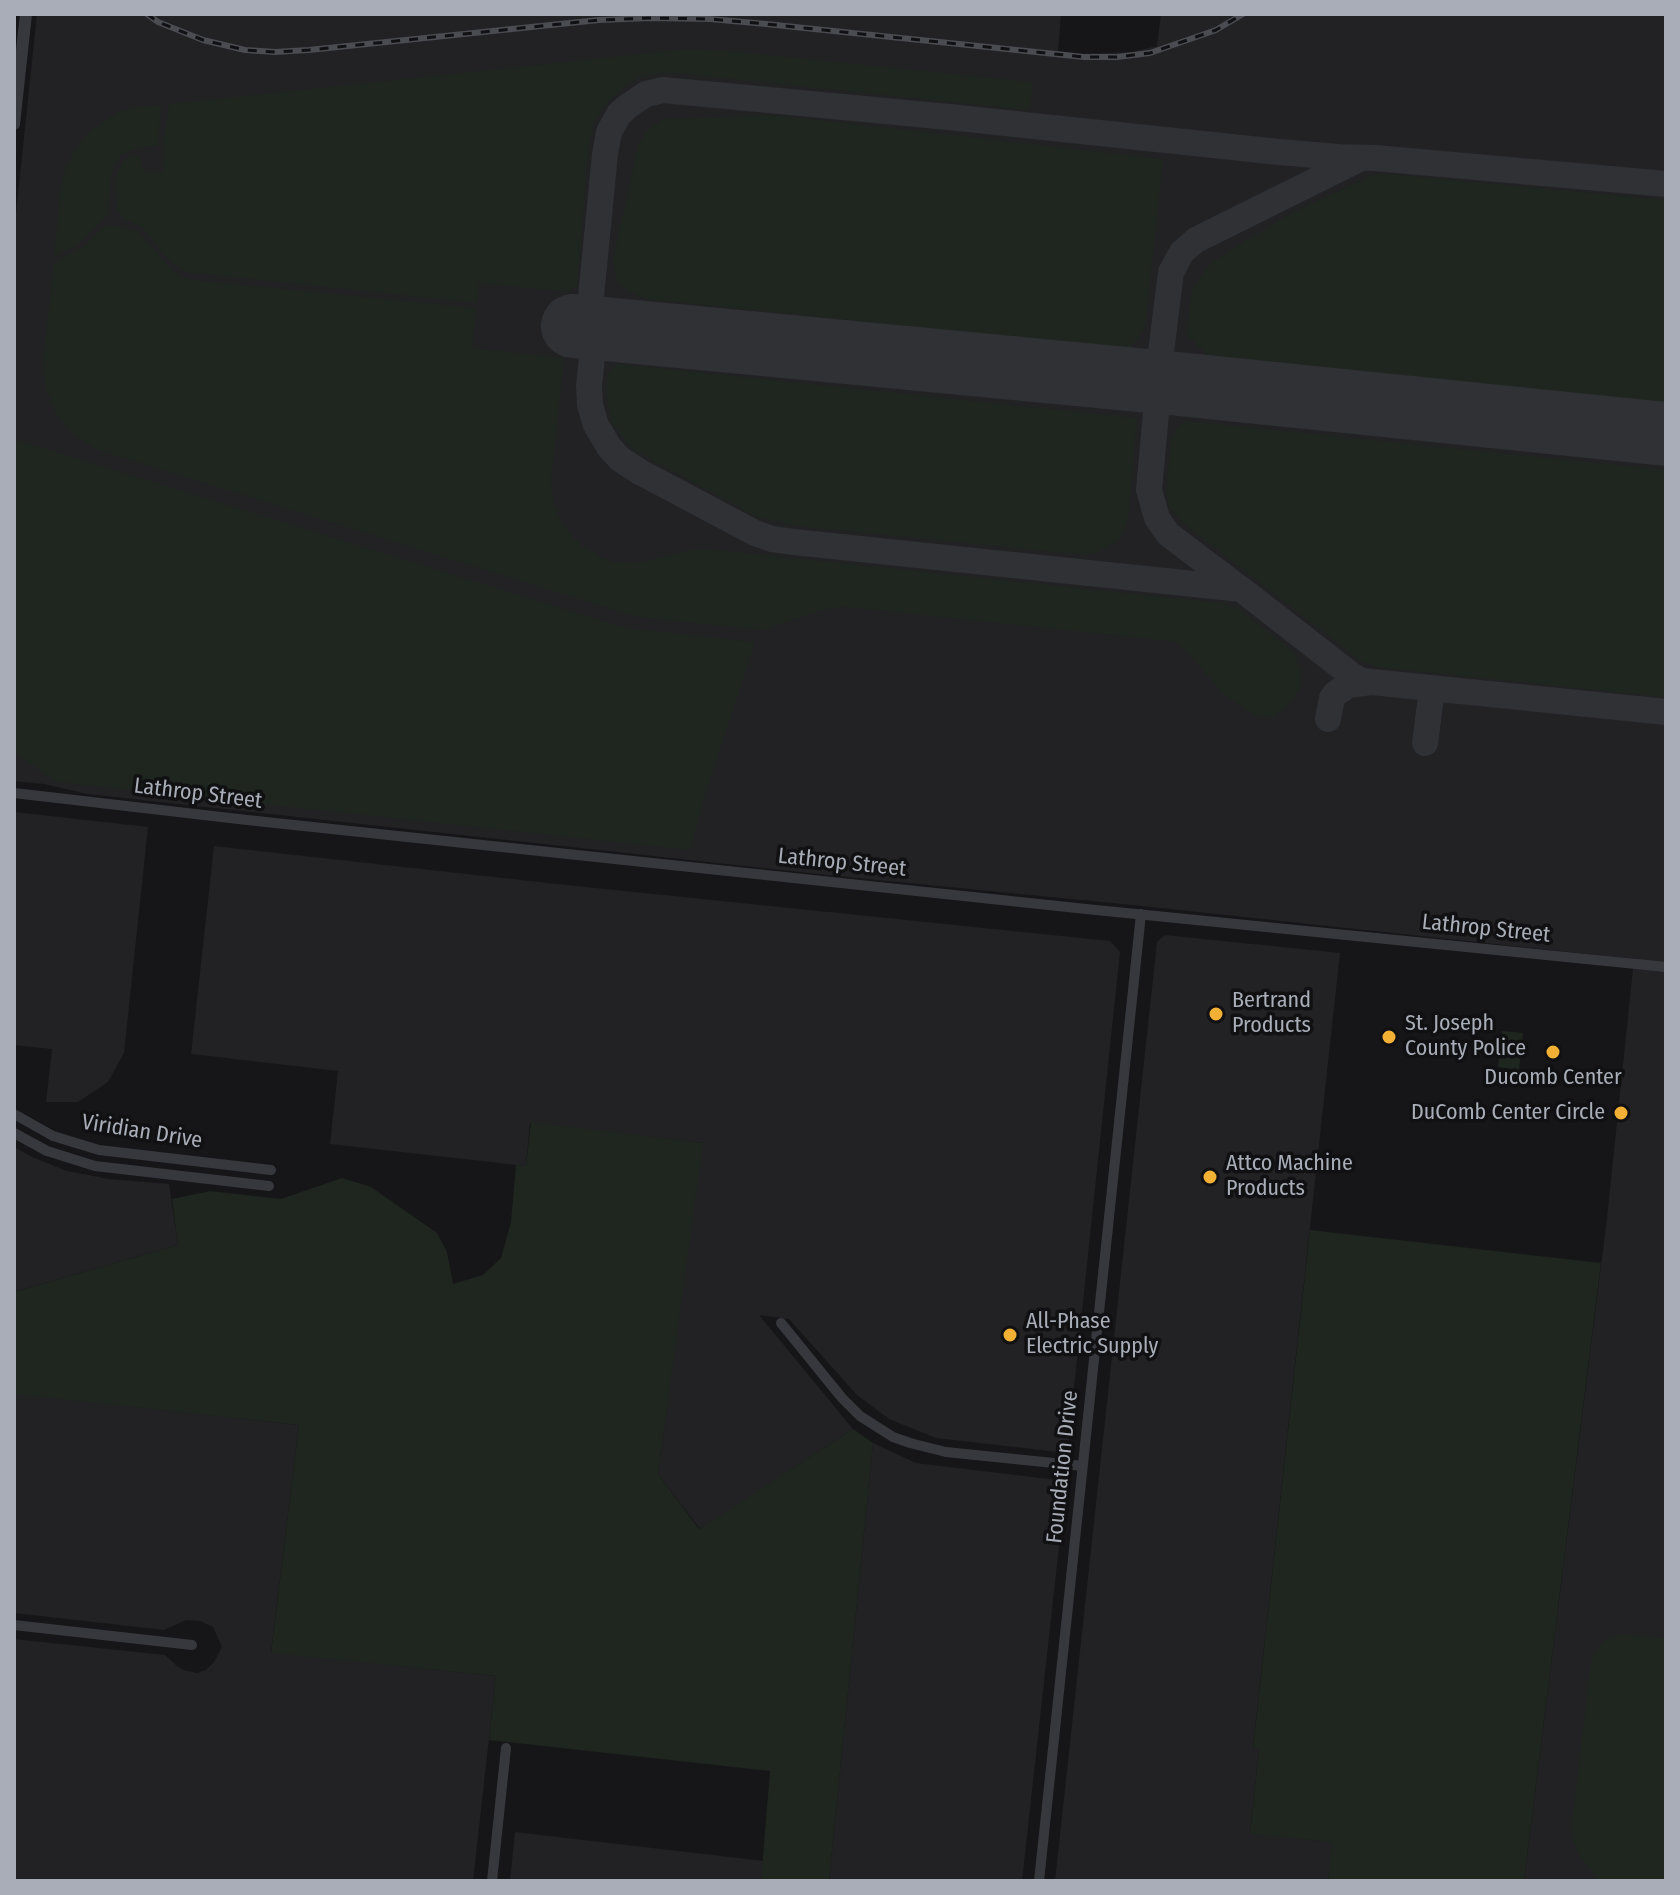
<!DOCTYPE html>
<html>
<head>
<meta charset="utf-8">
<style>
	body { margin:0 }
	#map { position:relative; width:1680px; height:1895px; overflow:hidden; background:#161618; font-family:"Fira Sans Condensed",sans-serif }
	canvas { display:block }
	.frame { position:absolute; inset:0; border:16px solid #a8adb8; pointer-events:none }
</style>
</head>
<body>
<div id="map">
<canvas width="1680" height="1895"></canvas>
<div class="frame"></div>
</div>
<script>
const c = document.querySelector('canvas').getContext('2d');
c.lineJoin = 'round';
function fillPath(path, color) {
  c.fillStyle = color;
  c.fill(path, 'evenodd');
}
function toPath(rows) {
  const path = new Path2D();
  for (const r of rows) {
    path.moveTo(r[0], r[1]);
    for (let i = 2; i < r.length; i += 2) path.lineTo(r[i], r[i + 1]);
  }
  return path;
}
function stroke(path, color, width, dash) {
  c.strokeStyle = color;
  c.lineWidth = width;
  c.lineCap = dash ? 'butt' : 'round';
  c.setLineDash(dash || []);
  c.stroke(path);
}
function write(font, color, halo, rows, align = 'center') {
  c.font = font + ' "Fira Sans Condensed",sans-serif';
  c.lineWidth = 7;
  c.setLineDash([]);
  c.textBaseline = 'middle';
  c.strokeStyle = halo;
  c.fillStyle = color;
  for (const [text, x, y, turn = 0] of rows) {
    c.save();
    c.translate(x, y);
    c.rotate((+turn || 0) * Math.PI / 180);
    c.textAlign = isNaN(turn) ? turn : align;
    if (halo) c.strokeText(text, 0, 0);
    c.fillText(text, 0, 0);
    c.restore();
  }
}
const built = toPath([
	[37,14,1061,14,1058,51,1079,54,1132,52,1157,46,1161,14,1666,14,1666,1881,1524,1881,1607,1218,1634,959,1142,906,827,875,87,794,44,784,14,781,14,232],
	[14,812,148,827,124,1053,108,1082,78,1102,46,1102,52,1049,14,1045],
	[214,846,557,884,1110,941,1120,952,1068,1444,1058,1452,936,1438,889,1419,857,1395,789,1319,759,1315,853,1429,700,1529,658,1474,702,1143,530,1123,526,1166,330,1144,338,1071,191,1054],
	[1165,935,1340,953,1253,1748,1259,1750,1250,1833,1333,1842,1328,1881,1055,1881,1157,942],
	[14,1147,32,1157,67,1171,109,1179,169,1184,178,1245,14,1292],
	[14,1393,299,1425,271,1652,496,1676,473,1881,14,1881,14,1639,165,1655,177,1666,184,1670,197,1673,206,1670,214,1662,222,1647,213,1627,200,1621,186,1620,164,1630,14,1613],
	[873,1443,916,1463,1057,1480,1065,1492,1022,1881,829,1881],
	[515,1832,764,1861,761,1881,510,1881]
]);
const green = toPath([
	[687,49,730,51,1031,82,1033,86,1030,106,1027,110,683,74,662,73,639,78,625,86,606,103,595,121,589,143,577,288,571,287,570,292,479,283,477,303,187,272,175,265,165,256,142,227,123,219,117,210,116,178,123,161,131,156,137,155,141,159,141,166,145,172,163,172,165,147,163,146,169,104],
	[161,105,158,146,138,148,122,154,115,163,111,176,108,214,76,246,54,256,61,185,66,167,77,147,90,131,119,112,135,107],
	[775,115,1163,159,1145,327,1130,349,646,299,629,292,617,281,613,259,639,142,649,128,663,119],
	[1378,173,1666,200,1666,403,1208,355,1187,335,1192,289,1213,261,1293,212],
	[111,225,137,231,172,270,180,276,192,280,476,308,472,348,564,358,551,480,553,501,561,521,573,537,582,546,601,557,614,562,638,563,690,550,707,549,1222,603,1240,610,1294,652,1301,672,1300,687,1293,700,1280,712,1272,717,1254,715,1224,695,1191,656,1180,645,1170,641,846,607,831,608,819,611,763,630,637,617,98,450,72,434,56,413,46,389,43,362,54,263,86,245,104,227],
	[619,364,1137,418,1128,519,1121,538,1098,553,1084,555,797,526,757,517,632,449,612,423,605,388,609,371],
	[1187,421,1666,470,1666,695,1662,697,1377,667,1360,660,1184,524,1170,508,1166,492,1171,440,1177,427],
	[14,439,626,628,755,642,704,798,690,850,57,782,14,753],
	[1502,1031,1523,1033,1519,1070,1498,1067],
	[531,1122,703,1143,658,1474,699,1529,853,1429,873,1443,829,1881,761,1881,770,1771,489,1740,496,1676,271,1653,299,1425,14,1394,14,1292,178,1245,172,1199,210,1191,281,1199,342,1178,371,1187,437,1233,447,1252,453,1284,483,1275,501,1258,511,1222,516,1165,526,1166],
	[1310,1230,1601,1263,1524,1881,1328,1881,1332,1842,1250,1834,1259,1750,1253,1749],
	[1620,1634,1666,1638,1666,1881,1600,1881,1579,1855,1573,1841,1572,1824,1591,1662,1595,1651,1601,1644,1608,1638]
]);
const taxiway = toPath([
	[588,327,605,154,609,132,619,114,628,106,646,94,663,90,949,117,1279,152,1338,157,1375,158,1666,184],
	[595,328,589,386,590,405,596,425,609,447,620,459,640,472,755,533,772,539,794,542,1241,589,1354,677,1362,681,1666,712],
	[1196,386,1170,374,1160,360,1171,272,1182,252,1196,240,1357,160],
	[1196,386,1170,395,1161,402,1156,413,1149,490,1157,518,1168,534,1238,587],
	[1328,719,1332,698,1335,694,1348,685,1371,682],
	[1425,743,1432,689]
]);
const runway = toPath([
	[573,326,1159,382,1666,434]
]);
const minor = toPath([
	[14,793,247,820,1086,909,1666,967],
	[14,1114,53,1136,99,1150,271,1170],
	[14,1133,47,1151,95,1166,269,1186],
	[781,1323,842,1398,860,1416,893,1437,910,1443,946,1452,1083,1466],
	[14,1625,192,1645],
	[492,1881,506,1748],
	[1039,1881,1141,914]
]);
const tertiary = toPath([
	[14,124,26,14]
]);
const rail = toPath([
	[147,14,158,22,203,40,245,50,275,52,309,50,599,20,651,18,710,19,766,24,1084,57,1117,57,1150,53,1216,30,1243,14]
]);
const markers = [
	[1216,1014,8,"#f2b134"],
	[1389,1037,8,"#f2b134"],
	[1553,1052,8,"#f2b134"],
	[1621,1113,8,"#f2b134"],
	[1210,1177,8,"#f2b134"],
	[1010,1335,8,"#f2b134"]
];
const streetNames = [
	["Lathrop Street",198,794,7],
	["Lathrop Street",842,863,6],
	["Lathrop Street",1486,929,6],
	["Viridian Drive",142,1132,9],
	["Foundation Drive",1063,1467,-84]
];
const poiNames = [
	["Bertrand",1232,1001],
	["Products",1232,1026],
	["St. Joseph",1405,1024],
	["County Police",1405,1049],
	["Ducomb Center",1553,1078,"center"],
	["DuComb Center Circle",1605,1113,"right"],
	["Attco Machine",1226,1164],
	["Products",1226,1189],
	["All-Phase",1026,1322],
	["Electric Supply",1026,1347]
];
fillPath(built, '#222225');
fillPath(green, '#1e261f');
stroke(taxiway, '#303135', 26);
stroke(runway, '#303135', 64);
stroke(minor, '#37383d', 10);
stroke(tertiary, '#37383d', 12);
stroke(rail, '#4a4c52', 6);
stroke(rail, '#111113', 3, [9]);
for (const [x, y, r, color] of markers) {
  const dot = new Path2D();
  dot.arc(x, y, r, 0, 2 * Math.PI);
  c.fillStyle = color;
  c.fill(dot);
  stroke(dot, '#111113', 3);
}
write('22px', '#a8adb8', '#111113', streetNames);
write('22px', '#a8adb8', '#111113', poiNames, 'left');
</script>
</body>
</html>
